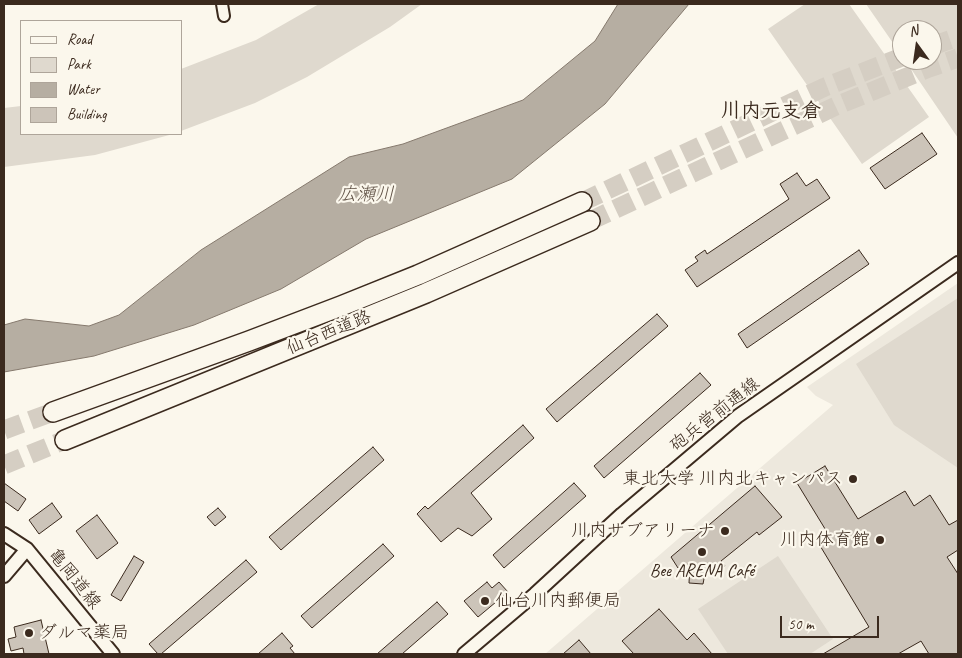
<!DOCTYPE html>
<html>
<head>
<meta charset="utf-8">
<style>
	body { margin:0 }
	#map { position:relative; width:962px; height:658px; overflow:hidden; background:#fbf7ec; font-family:Caveat,sans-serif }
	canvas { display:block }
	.frame { position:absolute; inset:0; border:5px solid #3b2a1e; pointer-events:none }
	.legend { position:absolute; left:20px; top:20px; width:162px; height:115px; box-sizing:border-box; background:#fbf7ec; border:1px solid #aea59a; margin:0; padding:6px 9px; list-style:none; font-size:15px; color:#3b2a1e }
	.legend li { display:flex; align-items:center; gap:10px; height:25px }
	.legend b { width:25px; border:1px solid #aea59a }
	.north { position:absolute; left:892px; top:20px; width:50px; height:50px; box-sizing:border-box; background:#fbf7ec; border:1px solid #aea59a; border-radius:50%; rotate:346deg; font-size:14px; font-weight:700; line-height:20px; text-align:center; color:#3b2a1e }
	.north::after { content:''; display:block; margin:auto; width:18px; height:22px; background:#3b2a1e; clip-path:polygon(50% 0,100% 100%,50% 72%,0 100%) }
	.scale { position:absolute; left:780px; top:616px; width:99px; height:22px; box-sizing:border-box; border:2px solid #3b2a1e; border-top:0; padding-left:6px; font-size:15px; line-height:18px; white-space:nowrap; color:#3b2a1e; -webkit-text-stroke:4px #fbf7ec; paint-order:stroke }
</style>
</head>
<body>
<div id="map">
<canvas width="962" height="658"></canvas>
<div class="frame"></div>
<ul class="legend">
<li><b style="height:6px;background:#fbf7ec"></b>Road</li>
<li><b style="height:14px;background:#dfd9ce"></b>Park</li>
<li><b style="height:14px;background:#b6aea2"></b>Water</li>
<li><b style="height:14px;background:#ccc4b9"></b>Building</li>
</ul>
<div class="north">N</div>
<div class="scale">50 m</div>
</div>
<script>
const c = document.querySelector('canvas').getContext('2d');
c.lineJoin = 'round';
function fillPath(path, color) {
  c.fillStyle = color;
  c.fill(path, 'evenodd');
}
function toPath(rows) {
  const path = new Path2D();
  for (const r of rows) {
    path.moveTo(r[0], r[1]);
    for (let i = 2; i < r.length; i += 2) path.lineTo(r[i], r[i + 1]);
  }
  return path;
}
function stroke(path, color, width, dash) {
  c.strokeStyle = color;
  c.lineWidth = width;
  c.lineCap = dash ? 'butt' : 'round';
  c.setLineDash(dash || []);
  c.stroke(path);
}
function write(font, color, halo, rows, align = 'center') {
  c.font = font + ' Caveat,"Klee One",sans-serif';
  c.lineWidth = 4.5;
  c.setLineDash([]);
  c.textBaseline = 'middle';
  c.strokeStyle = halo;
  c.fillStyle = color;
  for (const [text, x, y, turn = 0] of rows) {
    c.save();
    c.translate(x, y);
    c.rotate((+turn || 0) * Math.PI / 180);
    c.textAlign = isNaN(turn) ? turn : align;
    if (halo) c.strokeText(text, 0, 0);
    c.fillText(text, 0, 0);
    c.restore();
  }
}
const built = toPath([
	[958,283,958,654,545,654,833,405,816,396,807,387]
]);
const green = toPath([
	[319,4,422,4,390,27,307,77,255,103,181,131,181,69,256,40],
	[805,4,849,4,929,117,862,164,768,29],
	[866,4,958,4,958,138,905,60,932,60,932,30,902,30,902,56],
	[21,106,21,134,173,134,95,155,4,167,4,108],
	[958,298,958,468,894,425,856,364],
	[778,556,833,639,810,654,728,654,698,609]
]);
const water = toPath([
	[618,4,689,4,605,104,512,179,366,239,281,289,194,325,94,356,4,372,4,325,25,319,89,326,119,315,201,250,349,157,403,144,523,100,595,41,618,4]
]);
const building = toPath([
	[922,133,937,154,885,189,870,168,922,133],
	[797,173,806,186,817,179,830,198,697,287,685,270,698,261,695,257,705,250,707,254,789,199,780,184,797,173],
	[859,250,869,264,747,348,738,334,859,250],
	[657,314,668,326,557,422,546,409,657,314],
	[700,373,711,385,604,478,594,466,700,373],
	[523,425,534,438,471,493,492,519,472,536,458,528,441,542,417,514,425,506,428,509,523,425],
	[373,447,384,460,281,550,269,537,373,447],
	[825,466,858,519,905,491,914,506,930,495,949,525,958,520,958,550,947,557,958,574,958,654,929,654,921,641,898,654,823,654,869,627,819,544,830,537,797,483,825,466],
	[4,483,26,499,18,511,4,501,4,483],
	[574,483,586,496,504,568,493,555,574,483],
	[755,486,782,517,759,535,757,532,721,561,725,566,714,576,706,568,703,584,689,583,690,563,678,568,671,557,755,486],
	[52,503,62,517,39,534,29,520,52,503],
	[218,508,226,517,215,526,207,517,218,508],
	[97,515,118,543,97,559,76,531,97,515],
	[383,544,394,556,312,628,301,616,383,544],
	[134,556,144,562,121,601,111,595,134,556],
	[246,560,257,572,161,654,158,654,149,644,246,560],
	[487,582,492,588,499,582,508,592,478,617,464,601,487,582],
	[437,602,448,614,402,654,377,654,437,602],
	[659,609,687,640,694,633,712,654,634,654,622,641,659,609],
	[41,620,49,654,24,654,23,648,11,651,8,639,16,637,14,627,41,620],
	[282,633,293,646,290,648,295,654,258,654,282,633],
	[579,640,591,654,563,654,579,640]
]);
const motorwayTunnel = toPath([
	[932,46,958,37],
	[582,202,825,87,902,57],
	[590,221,836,106,929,68,958,58],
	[4,430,53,412],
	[4,465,65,440]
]);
const minor = toPath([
	[222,4,224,16]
]);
const tertiary = toPath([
	[4,534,27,549,113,654],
	[4,576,27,549],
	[464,654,535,594,622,514,738,416,958,263]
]);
const motorway = toPath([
	[53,412,249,341,341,306,418,275,582,202],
	[65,440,426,293,590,221]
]);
const markers = [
	[853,479,5,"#3b2a1e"],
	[725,531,5,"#3b2a1e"],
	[880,540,5,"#3b2a1e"],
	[702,552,5,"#3b2a1e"],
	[485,601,5,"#3b2a1e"],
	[29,633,5,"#3b2a1e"]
];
const streetNames = [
	["仙台西道路",329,333,-22],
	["砲兵営前通線",715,415,-38],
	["亀岡道線",74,579,51]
];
const poiNames = [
	["東北大学 川内北キャンパス",843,479],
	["川内サブアリーナ",715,531],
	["川内体育館",870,540],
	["Bee ARENA Café",702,571,"center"],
	["仙台川内郵便局",495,601,"left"],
	["ダルマ薬局",39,633,"left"]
];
const waterNames = [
	["広瀬川",366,195]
];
const quarterNames = [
	["川内元支倉",771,112]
];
fillPath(built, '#ede8dd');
fillPath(green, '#dfd9ce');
fillPath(water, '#b6aea2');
stroke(water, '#85796d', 1);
fillPath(building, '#ccc4b9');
stroke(building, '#3b2a1e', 1);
stroke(motorwayTunnel, '#d5cec3', 19, [19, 9]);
stroke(minor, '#3b2a1e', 14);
stroke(tertiary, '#3b2a1e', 16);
stroke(motorway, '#3b2a1e', 22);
stroke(minor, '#fbf7ec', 10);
stroke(tertiary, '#fbf7ec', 12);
stroke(motorway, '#fbf7ec', 19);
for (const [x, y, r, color] of markers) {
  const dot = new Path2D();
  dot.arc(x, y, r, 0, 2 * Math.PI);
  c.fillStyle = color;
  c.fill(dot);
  stroke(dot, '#fbf7ec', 2);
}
write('18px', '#3b2a1e', '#fbf7ec', streetNames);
write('18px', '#3b2a1e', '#fbf7ec', poiNames, 'right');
write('italic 19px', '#605246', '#fbf7ec', waterNames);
write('bold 20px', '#3b2a1e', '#fbf7ec', quarterNames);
</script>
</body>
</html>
